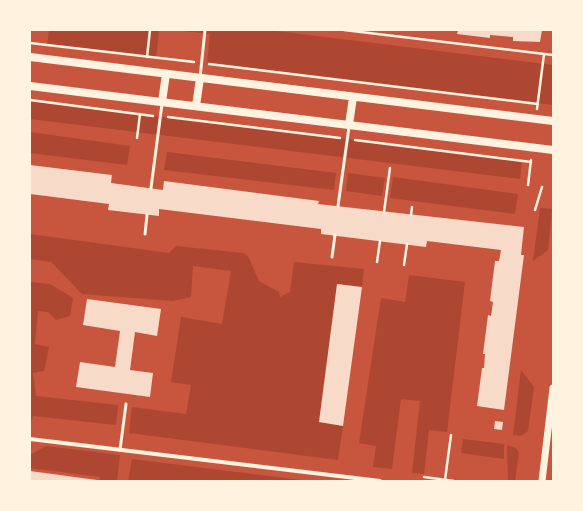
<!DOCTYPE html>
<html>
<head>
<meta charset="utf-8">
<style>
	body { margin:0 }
	#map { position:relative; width:583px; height:511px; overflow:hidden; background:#c8553d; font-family:Barlow,sans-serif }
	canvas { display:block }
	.frame { position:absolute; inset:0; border:31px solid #fff3e0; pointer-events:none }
</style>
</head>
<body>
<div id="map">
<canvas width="583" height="511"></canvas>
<div class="frame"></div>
</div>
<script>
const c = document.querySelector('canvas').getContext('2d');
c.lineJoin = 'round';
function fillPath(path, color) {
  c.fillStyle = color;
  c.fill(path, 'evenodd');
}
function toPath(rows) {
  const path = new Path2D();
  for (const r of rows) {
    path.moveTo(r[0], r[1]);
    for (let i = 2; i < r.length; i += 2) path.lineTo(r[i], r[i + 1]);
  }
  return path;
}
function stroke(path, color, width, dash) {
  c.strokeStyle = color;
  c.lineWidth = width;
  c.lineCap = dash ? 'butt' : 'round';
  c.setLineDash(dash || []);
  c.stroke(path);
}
const green = toPath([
	[49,30,159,30,156,58,47,45],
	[175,30,268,30,553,65,553,105,207,64,210,34],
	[30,101,522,160,520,179,30,119],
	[30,132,130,146,127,165,30,153],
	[167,152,336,173,334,190,164,170],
	[348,173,385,178,382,196,346,191],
	[393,177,518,194,515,214,390,198],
	[540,208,552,209,548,250,533,261],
	[30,234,169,253,176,246,243,253,248,256,259,281,279,292,280,297,290,292,294,262,364,269,362,287,337,284,319,422,343,426,338,460,129,433,132,407,186,414,191,385,171,382,181,317,222,324,231,271,193,266,191,297,173,301,82,294,51,262,30,259],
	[409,275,465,282,447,432,429,430,424,474,412,473,420,401,401,399,392,469,373,467,376,446,359,443,381,298,405,302],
	[30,282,50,284,73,298,70,316,56,320,48,312,38,311,35,344,49,347,44,371,33,373,36,396,118,405,116,425,33,416,30,425],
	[521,370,534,387,528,431,521,436,513,435],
	[463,439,504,444,504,459,461,453],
	[507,445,516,448,519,453,515,481,508,481],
	[46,446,120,455,117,481,99,481,100,477,30,468,30,455],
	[132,459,309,481,128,481]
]);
const building = toPath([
	[458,30,542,30,540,42,513,41,513,37,490,35,490,38,457,34],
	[30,165,112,175,111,183,163,190,164,181,319,201,318,204,524,227,521,255,524,255,504,410,477,406,482,368,484,368,485,354,483,354,488,315,491,316,493,302,490,301,495,261,499,261,501,250,427,241,426,247,321,234,321,229,159,209,159,216,108,210,109,204,30,194],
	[337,284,362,287,343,426,319,422],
	[87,299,161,309,157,336,135,332,130,370,153,373,150,397,76,387,80,362,115,367,120,331,83,325],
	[495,421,503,422,502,430,494,429],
	[30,471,97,480,97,481,30,481]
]);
const path = toPath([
	[344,30,553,55],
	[30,43,194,62],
	[147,57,150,30],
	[209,64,538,104],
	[30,100,153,116],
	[537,109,544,54],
	[168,117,340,138],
	[137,138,140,114],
	[355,140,531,162],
	[528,185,531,160],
	[535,210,542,187],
	[384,212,390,168],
	[411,215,412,207],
	[377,262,380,241],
	[404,265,407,244],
	[424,477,454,481],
	[445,480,451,435]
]);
const service = toPath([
	[200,78,205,30],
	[151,188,162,104],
	[338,206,349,127],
	[145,234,147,215],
	[332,257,335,235],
	[120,450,126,404]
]);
const minor = toPath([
	[30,439,380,481]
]);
const tertiary = toPath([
	[542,481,553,388]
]);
const secondary = toPath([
	[30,57,553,121],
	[30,86,553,150],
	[162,102,166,74],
	[196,106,200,78],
	[349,125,353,97]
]);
fillPath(green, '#ae4732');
fillPath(building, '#f7dbc8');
stroke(path, '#fff3e0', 2.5);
stroke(service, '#fff3e0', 3);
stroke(minor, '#fff3e0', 4);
stroke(tertiary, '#fff3e0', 7);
stroke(secondary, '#fff3e0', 8);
</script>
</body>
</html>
